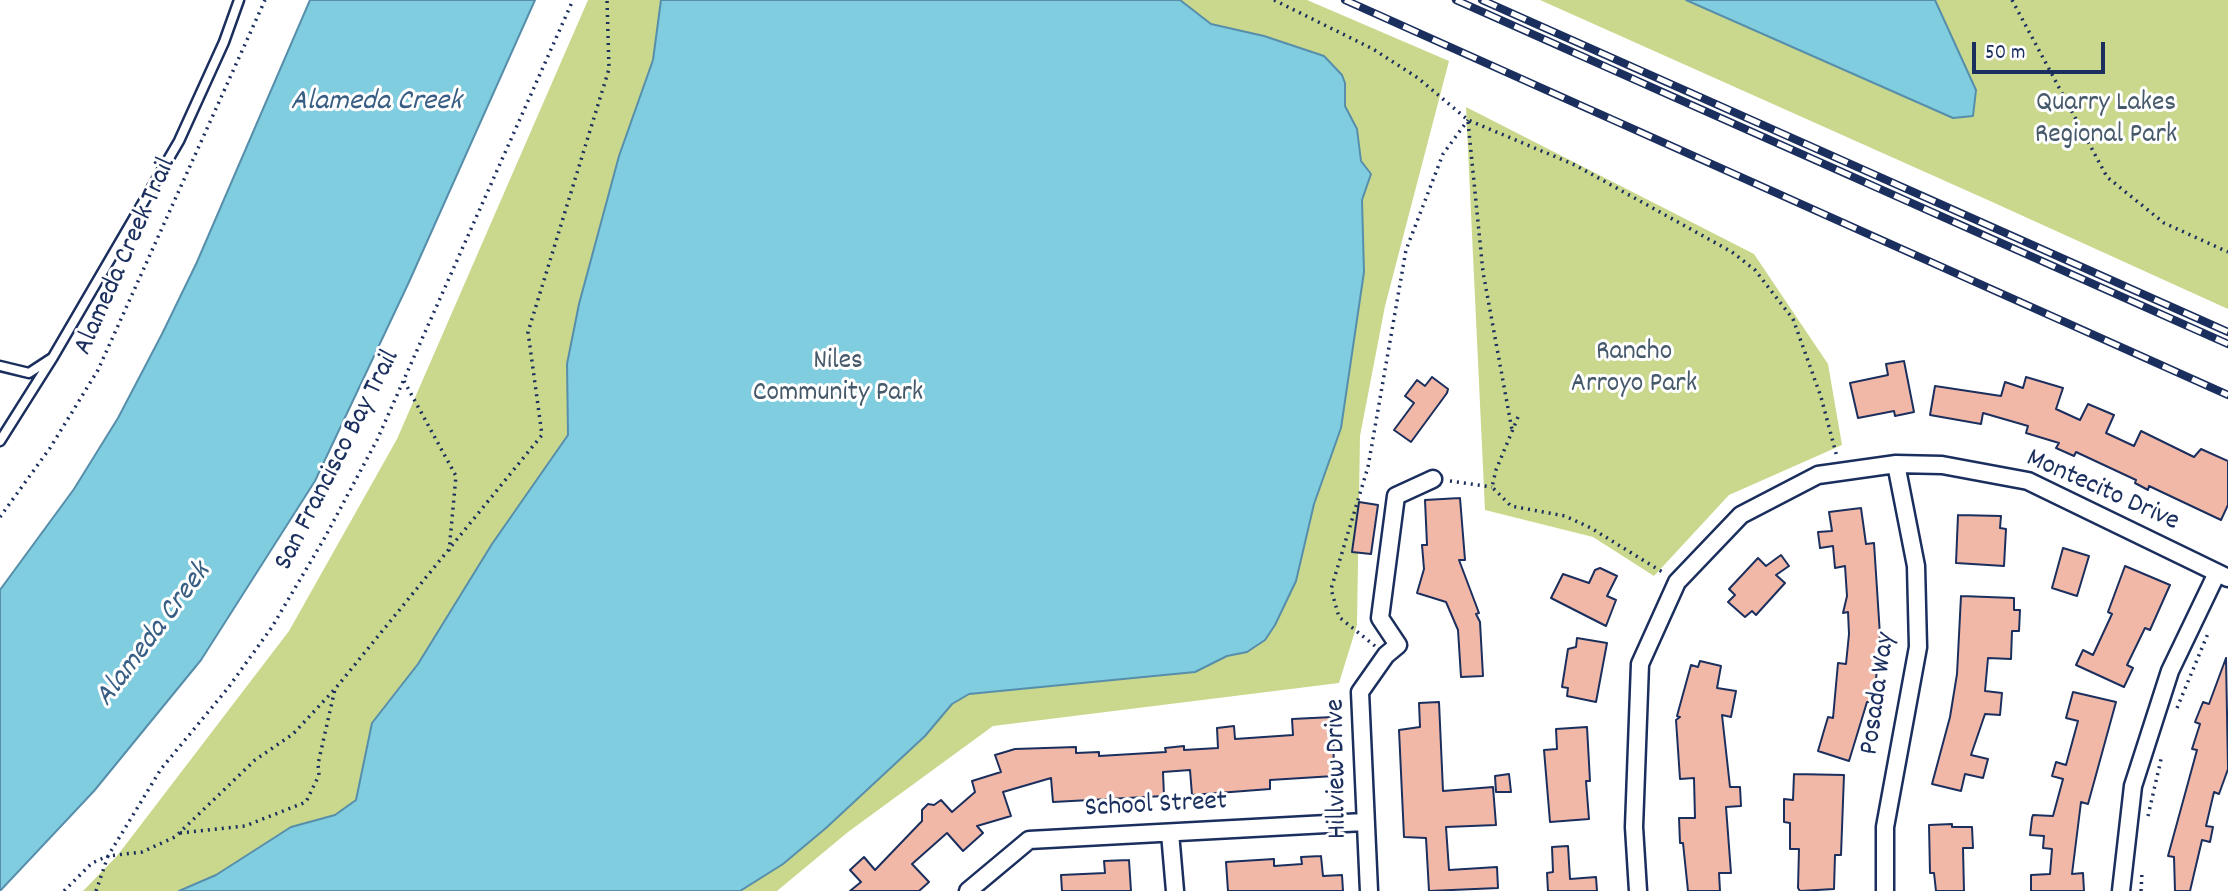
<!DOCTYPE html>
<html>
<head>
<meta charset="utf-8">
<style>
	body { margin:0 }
	#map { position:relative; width:2228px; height:891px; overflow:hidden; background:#fff; font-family:Dekko,sans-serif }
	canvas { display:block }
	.scale { position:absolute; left:1972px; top:42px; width:133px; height:32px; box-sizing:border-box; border:4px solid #1b2f5e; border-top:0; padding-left:9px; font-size:21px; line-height:24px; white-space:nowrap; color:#1b2f5e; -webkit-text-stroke:5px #fff; paint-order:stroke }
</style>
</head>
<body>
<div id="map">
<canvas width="2228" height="891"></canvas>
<div class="scale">50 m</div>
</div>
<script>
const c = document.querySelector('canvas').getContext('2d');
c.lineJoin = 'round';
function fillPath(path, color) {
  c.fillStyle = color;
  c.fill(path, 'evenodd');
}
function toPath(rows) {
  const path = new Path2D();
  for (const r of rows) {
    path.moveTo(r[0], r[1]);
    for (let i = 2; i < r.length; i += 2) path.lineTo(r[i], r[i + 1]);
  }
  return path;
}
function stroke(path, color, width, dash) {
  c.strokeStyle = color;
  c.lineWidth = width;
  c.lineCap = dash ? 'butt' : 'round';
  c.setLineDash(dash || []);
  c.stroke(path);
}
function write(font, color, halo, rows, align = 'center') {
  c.font = font + ' Dekko,sans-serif';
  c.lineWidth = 6;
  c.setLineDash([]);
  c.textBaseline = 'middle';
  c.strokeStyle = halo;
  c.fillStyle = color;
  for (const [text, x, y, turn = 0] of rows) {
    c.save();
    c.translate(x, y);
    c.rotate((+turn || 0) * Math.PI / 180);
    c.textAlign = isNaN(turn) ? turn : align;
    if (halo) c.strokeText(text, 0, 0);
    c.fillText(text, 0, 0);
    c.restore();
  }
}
const green = toPath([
	[588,0,1307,0,1449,61,1385,306,1360,436,1357,625,1339,683,993,726,848,832,777,891,83,891,117,856,289,631,397,439],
	[1540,0,2228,0,2228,309,1990,201],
	[1466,107,1754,254,1828,364,1842,445,1729,495,1654,576,1593,537,1485,510]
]);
const water = toPath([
	[310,0,535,0,409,282,315,481,201,660,94,791,0,891,0,590,74,489,118,418,162,334,197,262,310,0],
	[661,0,1180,0,1211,24,1264,36,1324,56,1342,75,1345,83,1345,106,1357,129,1361,161,1371,174,1362,200,1364,272,1341,428,1314,504,1296,581,1275,625,1265,640,1247,652,1227,656,1195,672,969,694,952,704,925,736,826,828,783,864,740,891,179,891,216,875,291,827,335,815,356,800,372,723,418,664,492,544,568,435,567,364,579,304,619,156,653,60,661,0],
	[1686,0,1935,0,1976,90,1973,116,1953,118,1686,0]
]);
const building = toPath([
	[1904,361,1914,412,1895,416,1894,411,1858,418,1850,383,1888,375,1886,364,1904,361],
	[1432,377,1448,389,1447,393,1411,442,1394,430,1414,403,1405,396,1417,380,1425,386,1432,377],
	[2026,377,2063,388,2056,409,2080,420,2088,404,2114,415,2106,433,2134,446,2141,431,2194,457,2201,449,2228,461,2228,505,2221,520,2149,486,2148,490,2135,483,2136,480,2076,452,2074,456,2056,448,2059,443,2026,433,2028,426,1983,413,1981,424,1930,415,1935,386,2001,396,2005,382,2023,388,2026,377],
	[1460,498,1465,560,1459,560,1479,613,1476,614,1480,622,1483,676,1461,677,1458,630,1446,602,1417,593,1424,569,1422,545,1427,545,1425,500,1460,498],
	[1359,502,1378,505,1371,554,1352,552,1359,502],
	[1861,508,1866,544,1874,543,1880,635,1874,702,1867,702,1849,761,1818,751,1828,717,1833,718,1838,663,1846,664,1849,634,1848,612,1843,613,1847,596,1845,566,1835,568,1833,546,1820,548,1818,532,1832,531,1829,512,1861,508],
	[1958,515,2001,516,2000,528,2006,529,2004,566,1956,563,1958,515],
	[2063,548,2089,556,2077,596,2052,588,2063,548],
	[1781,555,1789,566,1776,575,1785,583,1756,615,1752,611,1745,617,1728,602,1735,595,1729,589,1758,558,1766,566,1781,555],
	[2125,566,2170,585,2150,630,2145,628,2127,665,2133,668,2124,687,2076,665,2083,650,2093,655,2112,614,2108,612,2125,566],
	[1600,568,1617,576,1607,596,1616,600,1606,626,1551,598,1563,574,1589,583,1595,570,1600,568],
	[1961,596,2014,598,2014,610,2020,610,2019,631,2012,631,2011,659,1988,658,1985,691,2002,693,2000,715,1985,714,1971,755,1988,759,1983,778,1965,774,1961,791,1932,784,1950,717,1957,674,1961,596],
	[1577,638,1607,643,1596,702,1567,696,1568,688,1562,687,1568,649,1576,647,1577,638],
	[2226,658,2228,769,2219,794,2214,792,2206,826,2213,827,2210,842,2202,840,2190,891,2175,891,2174,857,2168,856,2197,750,2192,749,2200,724,2195,722,2203,702,2209,704,2226,658],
	[1700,661,1721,666,1717,688,1736,691,1731,717,1722,715,1730,787,1740,787,1741,806,1726,807,1731,873,1719,873,1720,891,1688,891,1683,843,1680,843,1679,818,1695,818,1694,778,1680,779,1676,720,1680,717,1677,716,1691,665,1698,667,1700,661],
	[2073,692,2116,702,2088,804,2081,802,2072,874,2083,873,2084,891,2031,891,2031,875,2050,874,2052,849,2043,848,2044,836,2030,835,2032,818,2033,815,2053,816,2063,779,2052,776,2056,762,2066,765,2078,721,2066,718,2073,692],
	[1439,702,1443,791,1493,787,1496,825,1446,827,1449,870,1497,867,1498,888,1429,891,1426,838,1404,837,1399,730,1420,727,1419,703,1439,702],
	[1333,717,1334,776,1270,780,1270,789,1192,795,1190,770,1163,772,1164,796,1053,802,1051,778,1003,792,1011,816,977,826,983,833,963,851,947,833,912,864,929,882,919,891,850,891,861,882,850,870,864,857,875,870,922,821,922,810,928,804,934,805,941,800,952,812,975,792,972,781,1001,772,995,755,1015,749,1076,747,1076,753,1099,752,1099,756,1166,752,1165,748,1184,746,1184,750,1218,748,1217,728,1234,726,1235,739,1293,735,1292,719,1333,717],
	[1587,727,1590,781,1586,781,1589,819,1550,822,1544,750,1557,749,1556,729,1587,727],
	[1509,774,1511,792,1496,792,1495,776,1509,774],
	[1794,774,1844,775,1841,855,1835,855,1834,889,1800,891,1798,888,1799,849,1790,849,1790,823,1784,822,1784,799,1793,800,1794,774],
	[1952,824,1952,827,1972,827,1973,848,1963,848,1964,891,1936,891,1934,873,1930,873,1929,825,1952,824],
	[1568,846,1570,879,1596,877,1597,891,1548,891,1547,873,1553,872,1552,847,1568,846],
	[1321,856,1323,876,1342,875,1343,891,1228,891,1226,862,1274,859,1274,866,1302,864,1301,857,1321,856],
	[1129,860,1131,891,1062,891,1061,875,1105,873,1104,861,1129,860]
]);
const path = toPath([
	[1274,0,1373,49,1418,78,1468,120,1575,165,1732,252,1755,270,1793,319,1821,397,1837,457],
	[2012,0,2107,177,2164,223,2228,252],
	[1468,122,1483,272,1512,430],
	[404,381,456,476,449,551],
	[1518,417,1496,470,1492,487,1511,506,1565,516,1591,528,1664,573],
	[1450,481,1492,487],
	[0,517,50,448,98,370,265,0],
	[1375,646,1339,617,1331,589,1368,467,1406,250,1443,154,1468,120],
	[2177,708,2209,631],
	[2148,816,2162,755],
	[180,833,245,826,306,802,319,775,318,764,335,689],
	[64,891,92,863,108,856,161,769,228,688,272,627,324,539,377,440,573,0],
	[96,891,108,856,142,852,175,837,255,760,293,734,335,689,542,435,528,332,609,69,607,0],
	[2141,891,2142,872]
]);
const lane = toPath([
	[0,366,29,373,52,358],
	[0,441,53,357,179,141,224,42,239,0]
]);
const street = toPath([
	[1170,833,1175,891],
	[968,891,1029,840,1364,822],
	[1369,891,1360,692,1386,655,1398,645,1380,618,1396,496,1433,479],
	[1638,891,1634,827,1640,664,1677,582,1741,515,1818,475,1896,464,1942,465,2028,481,2228,578],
	[1885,891,1885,827,1918,647,1916,566,1896,464],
	[2121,891,2133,786,2170,671,2217,573]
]);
const rail = toPath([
	[1345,0,2228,395],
	[1456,0,2228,344],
	[1482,0,2228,332]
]);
const parkNames = [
	["Quarry Lakes",2106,105],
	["Regional Park",2106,137],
	["Rancho",1634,354],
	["Arroyo Park",1634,386],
	["Niles",838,363],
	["Community Park",838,395]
];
const streetNames = [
	["Alameda Creek Trail",127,257,-66],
	["San Francisco Bay Trail",339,461,-63],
	["Montecito Drive",2102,492,24],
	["Posada Way",1880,694,-82],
	["Hillview Drive",1339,769,-91],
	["School Street",1156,807,-3]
];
const waterNames = [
	["Alameda Creek",376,104],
	["Alameda Creek",155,636,-53]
];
fillPath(green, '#c9d88c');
fillPath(water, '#7fcdde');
stroke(water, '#578eab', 2);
fillPath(building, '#f1b8a8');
stroke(building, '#1b2f5e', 2);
stroke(lane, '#1b2f5e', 13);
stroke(street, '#1b2f5e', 21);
stroke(path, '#1b2f5e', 3.5, [2, 5]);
stroke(lane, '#fff', 8);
stroke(street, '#fff', 16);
stroke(rail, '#1b2f5e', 8);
stroke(rail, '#fff', 5, [16]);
write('28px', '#46596a', '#fff', parkNames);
write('28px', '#1b2f5e', '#fff', streetNames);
write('italic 30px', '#395e84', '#fff', waterNames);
</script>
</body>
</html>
